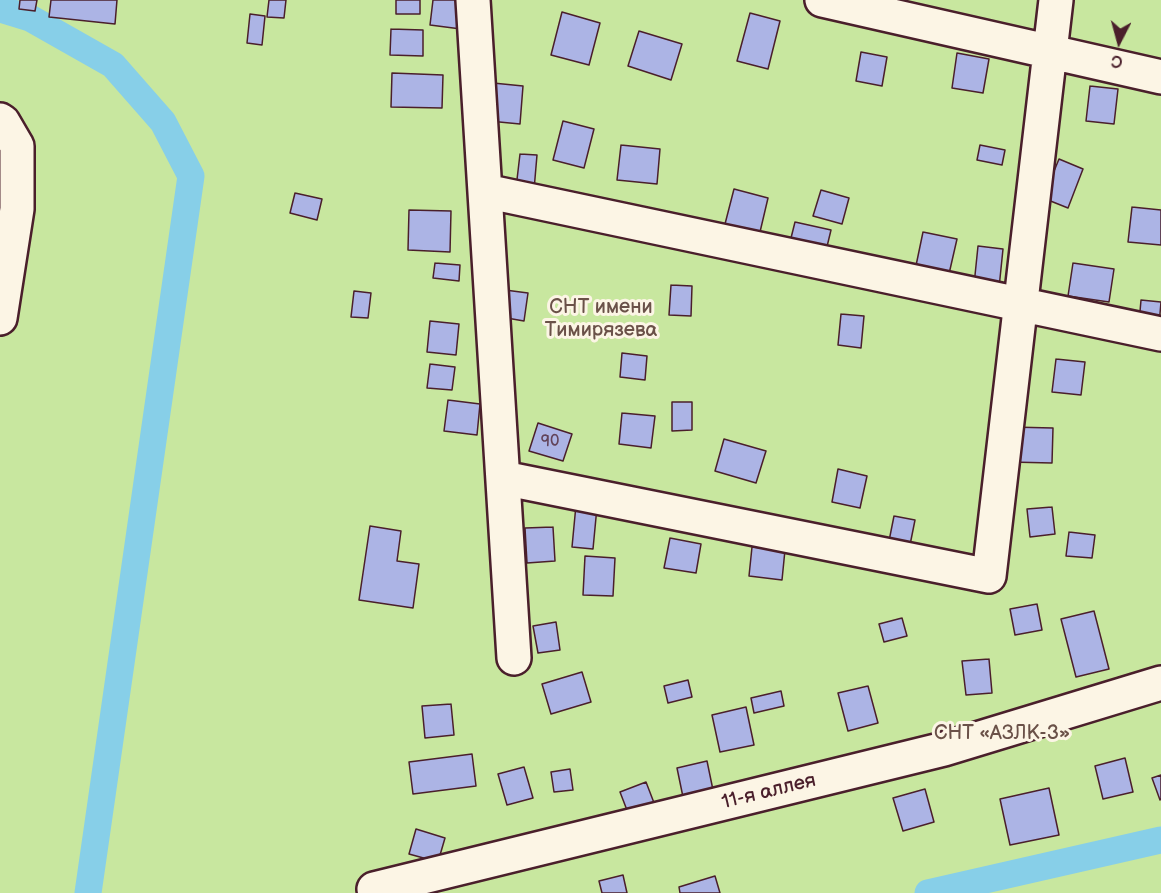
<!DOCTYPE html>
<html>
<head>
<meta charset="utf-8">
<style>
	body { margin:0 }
	#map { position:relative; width:1161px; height:893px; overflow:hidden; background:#ece8e5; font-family:"Balsamiq Sans",sans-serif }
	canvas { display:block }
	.north { position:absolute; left:1089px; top:12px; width:60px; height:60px; -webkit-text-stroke:4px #fcf5e5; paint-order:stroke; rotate:186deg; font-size:16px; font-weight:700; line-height:24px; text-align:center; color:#4a1f2b }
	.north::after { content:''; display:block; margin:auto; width:21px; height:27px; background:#4a1f2b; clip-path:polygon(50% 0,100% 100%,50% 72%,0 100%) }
</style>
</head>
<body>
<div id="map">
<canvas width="1161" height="893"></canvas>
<div class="north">С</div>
</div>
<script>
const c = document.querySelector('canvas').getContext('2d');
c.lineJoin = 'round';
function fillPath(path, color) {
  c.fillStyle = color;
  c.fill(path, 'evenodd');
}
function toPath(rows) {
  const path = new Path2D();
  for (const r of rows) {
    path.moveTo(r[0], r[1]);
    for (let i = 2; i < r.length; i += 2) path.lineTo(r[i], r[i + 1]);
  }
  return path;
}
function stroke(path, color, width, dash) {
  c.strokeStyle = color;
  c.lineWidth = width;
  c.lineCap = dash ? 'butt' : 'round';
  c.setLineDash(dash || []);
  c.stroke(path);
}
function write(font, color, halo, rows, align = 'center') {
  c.font = font + ' "Balsamiq Sans",sans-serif';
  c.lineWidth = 6;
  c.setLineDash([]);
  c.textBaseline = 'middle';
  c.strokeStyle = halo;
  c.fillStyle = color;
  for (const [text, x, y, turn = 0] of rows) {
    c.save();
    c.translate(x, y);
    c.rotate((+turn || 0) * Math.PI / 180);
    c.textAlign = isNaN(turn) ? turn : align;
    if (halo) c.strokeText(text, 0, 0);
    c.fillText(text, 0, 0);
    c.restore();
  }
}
const green = toPath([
	[0,0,1161,0,1161,893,0,893,0,315,24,130,0,118]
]);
const canal = toPath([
	[0,9,30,18,113,65,163,122,191,176,88,893],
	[928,893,1161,840]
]);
const building = toPath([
	[20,0,37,0,35,11,19,9,20,0],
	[51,0,117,0,115,24,49,17,51,0],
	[269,0,286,0,284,18,267,17,269,0],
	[396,0,420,0,420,14,396,14,396,0],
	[433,0,464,0,461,29,430,25,433,0],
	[562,12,600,23,589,65,551,55,562,12],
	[750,13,780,21,768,69,737,61,750,13],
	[250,14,265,16,262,45,247,43,250,14],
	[391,29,423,30,423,56,390,55,391,29],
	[639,31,682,44,671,80,628,66,639,31],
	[861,52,887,57,882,86,856,81,861,52],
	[957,53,989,59,983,93,952,88,957,53],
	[392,73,443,75,442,108,391,107,392,73],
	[493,83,523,86,520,124,489,121,493,83],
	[1090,86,1118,89,1114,124,1086,121,1090,86],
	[563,121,594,129,584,168,553,160,563,121],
	[621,145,660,149,657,184,617,180,621,145],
	[980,145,1005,150,1002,165,977,160,980,145],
	[520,154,537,155,534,190,516,188,520,154],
	[1059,159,1083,169,1068,208,1043,198,1059,159],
	[734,189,768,198,760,232,725,224,734,189],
	[821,190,849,198,842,224,813,216,821,190],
	[295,193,322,199,317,220,290,213,295,193],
	[1132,207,1161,210,1161,245,1128,242,1132,207],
	[409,210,451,211,450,252,408,250,409,210],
	[795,222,831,230,824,259,788,250,795,222],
	[923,232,957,239,946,287,913,280,923,232],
	[978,246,1003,249,999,288,974,285,978,246],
	[435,263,460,265,459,281,433,278,435,263],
	[1073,263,1114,269,1109,302,1068,296,1073,263],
	[671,285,692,286,691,316,669,315,671,285],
	[505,290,528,293,524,321,501,317,505,290],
	[354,291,371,293,368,318,351,317,354,291],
	[1141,300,1161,302,1159,325,1139,323,1141,300],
	[841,314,864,316,861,348,838,345,841,314],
	[430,321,459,324,456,355,427,352,430,321],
	[622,353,647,356,645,380,620,377,622,353],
	[1056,359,1085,362,1081,395,1052,392,1056,359],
	[430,364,455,367,452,390,427,388,430,364],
	[448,400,480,404,477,435,444,431,448,400],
	[672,402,692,402,692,430,672,431,672,402],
	[622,413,655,416,651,448,619,444,622,413],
	[538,423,572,434,563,461,529,451,538,423],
	[1011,427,1053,428,1052,463,1010,462,1011,427],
	[724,439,766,451,756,483,715,471,724,439],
	[838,469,867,476,860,508,832,502,838,469],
	[576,505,597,507,593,549,572,547,576,505],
	[1052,507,1055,534,1030,537,1027,509,1052,507],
	[894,516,915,520,910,545,889,541,894,516],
	[370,526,401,531,397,561,419,564,413,608,359,600,370,526],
	[553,527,555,561,527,563,525,528,553,527],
	[1069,532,1095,535,1092,558,1066,556,1069,532],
	[670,538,701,544,696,573,664,568,670,538],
	[752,547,785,550,782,580,749,576,752,547],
	[585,556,615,558,613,596,583,595,585,556],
	[1037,604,1042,630,1015,635,1010,609,1037,604],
	[1094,611,1109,669,1076,677,1061,619,1094,611],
	[902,618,907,636,884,642,879,624,902,618],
	[556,622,560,650,538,653,533,626,556,622],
	[989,659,992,693,966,695,962,661,989,659],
	[582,672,591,702,551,714,542,684,582,672],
	[688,680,692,697,668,703,664,686,688,680],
	[868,686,878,723,848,731,838,693,868,686],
	[781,691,784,706,754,713,751,698,781,691],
	[451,704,454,735,425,738,422,706,451,704],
	[746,707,754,745,720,752,712,715,746,707],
	[472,754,476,786,413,794,409,762,472,754],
	[1125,758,1133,792,1103,799,1095,766,1125,758],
	[707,761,713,790,683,797,677,768,707,761],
	[524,767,533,798,507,805,498,774,524,767],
	[570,769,573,790,554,792,551,772,570,769],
	[1161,775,1161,799,1160,800,1152,778,1161,775],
	[646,782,656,808,630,818,620,792,646,782],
	[1049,788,1059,835,1010,845,1000,799,1049,788],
	[925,789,934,822,903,831,893,798,925,789],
	[416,829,445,838,438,862,409,854,416,829],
	[623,875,627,893,602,893,599,881,623,875],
	[715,876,720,893,680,893,679,887,715,876]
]);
const minor = toPath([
	[473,0,514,658],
	[822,0,1161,77],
	[0,120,3,122,17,146,17,209,0,318],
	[485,191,1161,334],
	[503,478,989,576,1056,0],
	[374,889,944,749,1161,683]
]);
const numberNames = [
	["90",550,442]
];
const parkNames = [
	["СНТ имени",601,308],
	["Тимирязева",601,331],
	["СНТ «АЗЛК-3»",1002,734]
];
const streetNames = [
	["11-я аллея",769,792,-14]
];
fillPath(green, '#c8e79f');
stroke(canal, '#87cfe8', 27);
fillPath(building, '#acb4e5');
stroke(building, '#4a1f2b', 1.5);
stroke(minor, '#4a1f2b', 38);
stroke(minor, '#fcf5e5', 33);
write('16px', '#62445a', null, numberNames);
write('20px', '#6a5148', '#fcf5e5', parkNames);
write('20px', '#4a1f2b', '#fcf5e5', streetNames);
</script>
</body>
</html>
